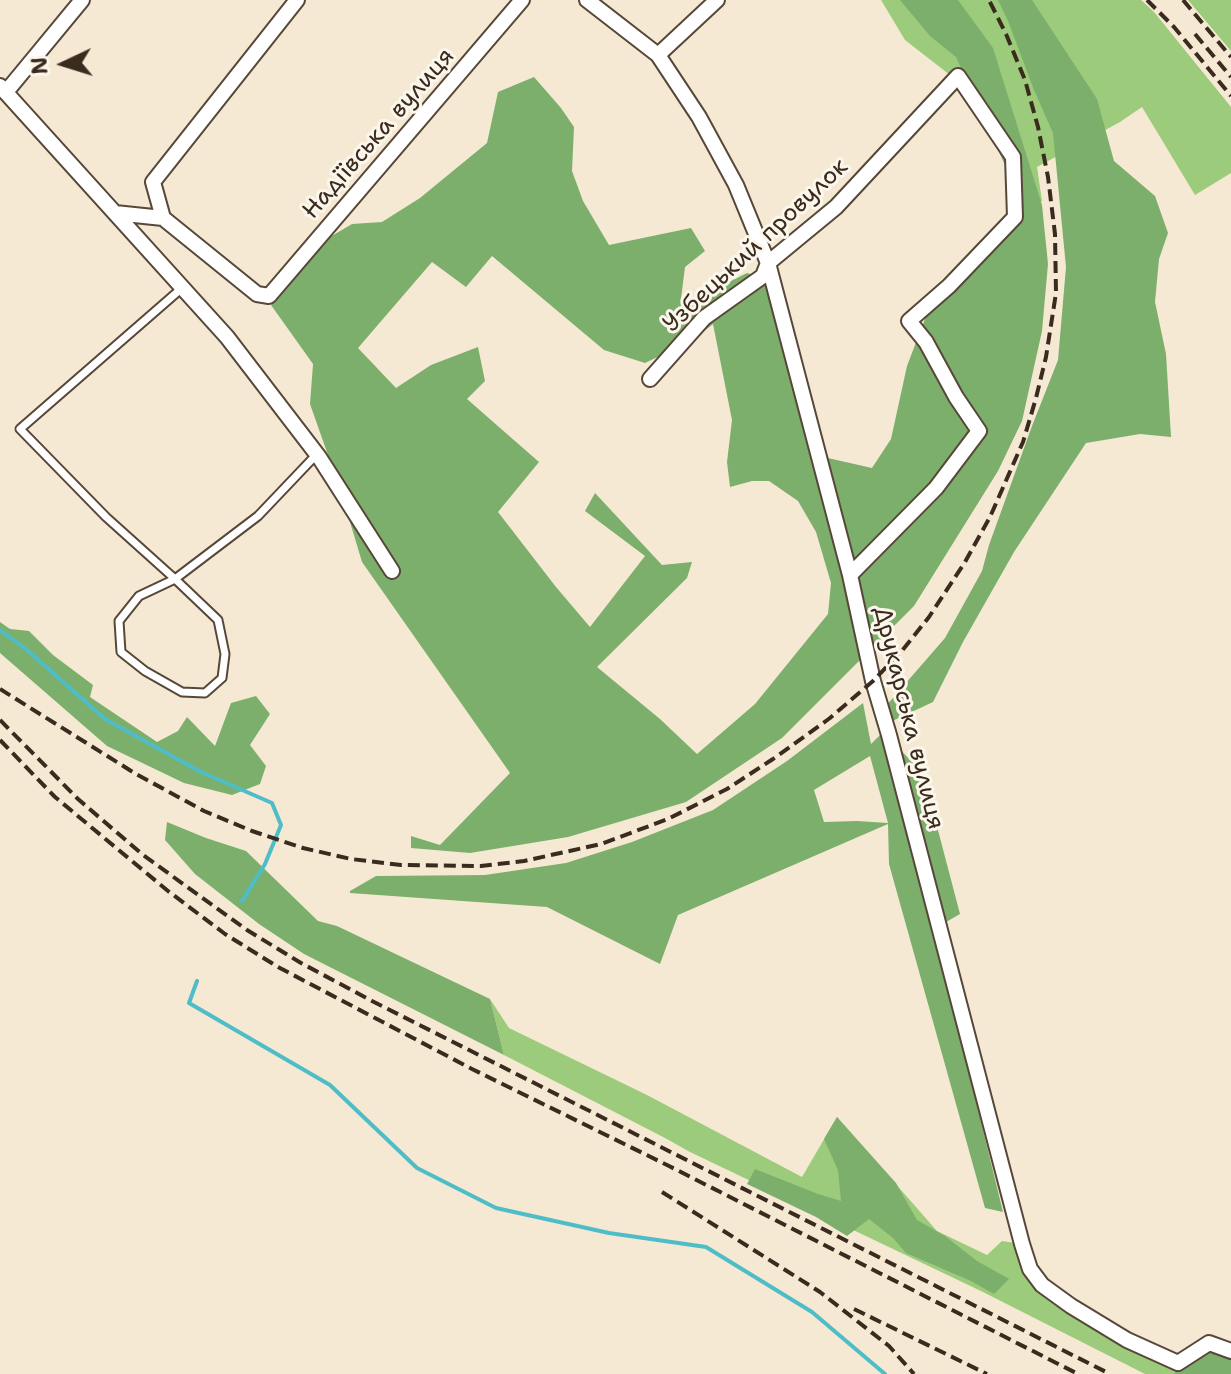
<!DOCTYPE html>
<html>
<head>
<meta charset="utf-8">
<style>
	body { margin:0 }
	#map { position:relative; width:1231px; height:1374px; overflow:hidden; background:#f6e9d4; font-family:"Shantell Sans",sans-serif }
	canvas { display:block }
	.north { position:absolute; left:24px; top:24px; width:80px; height:80px; -webkit-text-stroke:6px #fbf7ec; paint-order:stroke; rotate:266deg; font-size:22px; font-weight:700; line-height:32px; text-align:center; color:#3b2a1e }
	.north::after { content:''; display:block; margin:auto; width:28px; height:36px; background:#3b2a1e; clip-path:polygon(50% 0,100% 100%,50% 72%,0 100%) }
</style>
</head>
<body>
<div id="map">
<canvas width="1231" height="1374"></canvas>
<div class="north">N</div>
</div>
<script>
const c = document.querySelector('canvas').getContext('2d');
c.lineJoin = 'round';
function fillPath(path, color) {
  c.fillStyle = color;
  c.fill(path, 'evenodd');
}
function toPath(rows) {
  const path = new Path2D();
  for (const r of rows) {
    path.moveTo(r[0], r[1]);
    for (let i = 2; i < r.length; i += 2) path.lineTo(r[i], r[i + 1]);
  }
  return path;
}
function stroke(path, color, width, dash) {
  c.strokeStyle = color;
  c.lineWidth = width;
  c.lineCap = dash ? 'butt' : 'round';
  c.setLineDash(dash || []);
  c.stroke(path);
}
function write(font, color, halo, rows, align = 'center') {
  c.font = font + ' "Shantell Sans",sans-serif';
  c.lineWidth = 6;
  c.setLineDash([]);
  c.textBaseline = 'middle';
  c.strokeStyle = halo;
  c.fillStyle = color;
  for (const [text, x, y, turn = 0] of rows) {
    c.save();
    c.translate(x, y);
    c.rotate((+turn || 0) * Math.PI / 180);
    c.textAlign = isNaN(turn) ? turn : align;
    if (halo) c.strokeText(text, 0, 0);
    c.fillText(text, 0, 0);
    c.restore();
  }
}
const green = toPath([
	[881,0,1141,0,1154,12,1231,107,1231,173,1195,195,1142,107,1120,122,1037,167,1042,201,1015,217,1011,154,950,75,905,40],
	[1188,0,1231,0,1231,51],
	[490,999,509,1028,647,1095,802,1177,837,1117,937,1231,987,1255,1002,1241,1022,1244,1042,1285,1178,1363,1174,1374,1145,1374,983,1292,690,1152,665,1138,504,1055]
]);
const forest = toPath([
	[900,0,958,0,993,48,1042,205,1048,264,1042,331,1022,421,998,471,914,606,782,738,686,802,568,837,470,853,411,848,411,836,440,845,510,773,362,562,341,492,310,404,313,364,271,305,308,250,352,224,382,222,420,198,487,143,498,92,534,77,561,108,574,127,572,171,583,201,609,245,691,228,705,251,685,267,681,299,697,298,747,273,773,281,819,456,872,468,891,439,907,366,928,311,978,268,1015,217,1013,183,956,57,930,36],
	[492,256,604,350,645,363,693,340,713,324,732,420,727,462,730,487,752,481,769,481,798,501,816,532,831,583,828,614,755,704,697,754,660,719,597,667,687,578,692,562,662,565,595,493,585,511,645,556,590,627,556,587,498,512,539,462,467,399,485,381,478,347,431,365,396,388,358,348,432,262,466,287],
	[998,0,1032,0,1097,99,1114,161,1155,196,1168,233,1159,259,1155,302,1166,354,1171,437,1140,434,1086,443,1014,552,963,642,933,702,886,724,885,707,945,638,982,571,989,545,1032,426,1058,360,1066,267,1053,133,1034,90,1008,21],
	[0,622,10,629,29,631,53,655,93,685,90,697,157,742,178,731,187,717,215,746,231,703,256,696,270,714,250,745,266,766,260,784,232,795,184,783,107,746,0,653],
	[863,703,871,744,883,732,923,773,960,914,934,929,1003,1212,985,1208,889,864,888,824,678,915,660,964,547,907,350,893,350,891,376,876,485,875,566,863,632,842,713,810,787,761],
	[870,756,888,823,857,821,824,822,814,790],
	[167,822,206,838,246,851,318,921,337,926,490,999,504,1055,304,954,259,924,195,874,165,840],
	[837,1117,896,1183,917,1220,945,1236,977,1261,1009,1279,994,1294,971,1281,906,1253,893,1238,869,1219,847,1236,816,1217,747,1184,755,1169,818,1194,841,1201,838,1170,824,1139],
	[1231,1342,1231,1374,1174,1374,1178,1363]
]);
const stream = toPath([
	[0,630,27,650,105,719,201,772,272,803,281,825,265,864,242,901],
	[197,981,189,1003,330,1085,417,1168,496,1208,609,1233,706,1247,812,1312,885,1374]
]);
const service = toPath([
	[182,288,20,429,106,517,175,579,218,620,225,654,222,678,205,693,182,692,145,671,121,652,119,621,139,596,175,579,258,516,317,454]
]);
const minor = toPath([
	[587,0,658,55,699,117,736,185,768,263,850,575,873,681,889,735,1022,1244,1030,1269,1042,1285,1071,1306,1127,1340,1178,1363,1209,1343,1231,1351],
	[658,55,717,0],
	[0,86,227,337,319,457,392,571],
	[6,92,82,0],
	[115,213,163,218,257,294,269,296,522,0],
	[163,218,153,182,297,0],
	[650,379,704,318,763,276,768,263,836,207,958,76,1013,157,1015,217,949,286,909,321,926,342,956,397,979,431,936,488,850,575]
]);
const rail = toPath([
	[1147,0,1174,27,1231,96],
	[1183,0,1231,57],
	[1195,34,1231,77],
	[0,689,136,774,204,811,252,831,303,848,351,859,401,865,481,866,524,861,601,844,668,819,727,789,773,759,830,718,873,681,901,652,929,617,965,562,990,517,1023,442,1036,398,1046,357,1056,293,1055,234,1048,177,1038,127,1025,80,1006,34,989,0],
	[0,720,78,799,143,855,247,930,301,963,372,1001,1110,1374],
	[0,740,55,797,168,891,225,934,278,967,472,1069,669,1166,1078,1374],
	[662,1192,820,1292,889,1346,914,1374],
	[854,1309,987,1374]
]);
const streetNames = [
	["Надіївська вулиця",379,134,-49],
	["Узбецький провулок",756,246,-43],
	["Друкарська вулиця",908,718,76]
];
fillPath(green, '#9bcb7b');
fillPath(forest, '#7caf6b');
stroke(stream, '#4fbdc7', 4);
stroke(service, '#574739', 11);
stroke(minor, '#574739', 18);
stroke(service, '#fff', 7);
stroke(minor, '#fff', 14);
stroke(rail, '#3b2a1e', 4, [12, 6]);
write('24px', '#3b2a1e', '#fbf7ec', streetNames);
</script>
</body>
</html>
